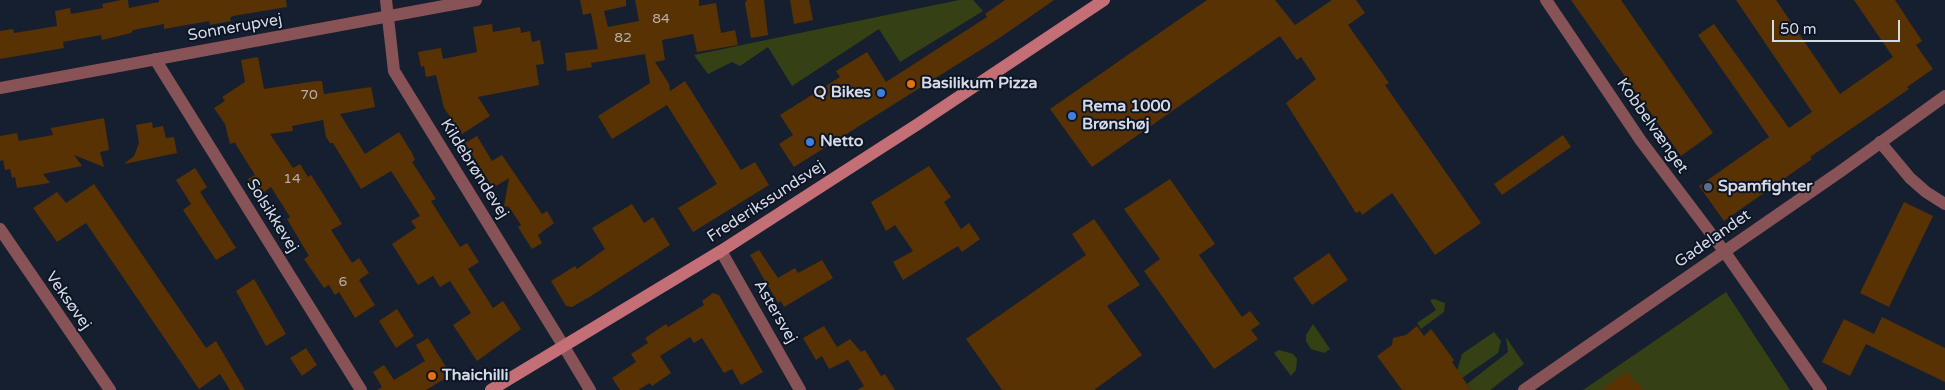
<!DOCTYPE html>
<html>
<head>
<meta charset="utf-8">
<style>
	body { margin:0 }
	#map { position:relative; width:1945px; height:390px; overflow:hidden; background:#161f2f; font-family:"Varela Round",sans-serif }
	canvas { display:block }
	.scale { position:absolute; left:1772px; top:20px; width:128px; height:22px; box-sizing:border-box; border:2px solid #d4dae6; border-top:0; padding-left:6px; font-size:15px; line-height:18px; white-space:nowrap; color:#d4dae6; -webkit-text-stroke:4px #0d1525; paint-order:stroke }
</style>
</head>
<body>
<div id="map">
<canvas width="1945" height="390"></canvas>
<div class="scale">50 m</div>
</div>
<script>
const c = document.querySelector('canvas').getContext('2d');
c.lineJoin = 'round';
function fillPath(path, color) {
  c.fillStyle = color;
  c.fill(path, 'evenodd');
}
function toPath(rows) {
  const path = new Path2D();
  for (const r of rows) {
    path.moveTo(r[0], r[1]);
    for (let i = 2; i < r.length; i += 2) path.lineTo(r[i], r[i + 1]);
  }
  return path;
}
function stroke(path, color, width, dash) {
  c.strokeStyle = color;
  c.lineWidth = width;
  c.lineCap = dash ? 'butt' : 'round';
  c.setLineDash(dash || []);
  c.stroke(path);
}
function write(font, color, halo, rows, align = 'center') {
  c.font = font + ' "Varela Round",sans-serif';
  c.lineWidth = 4;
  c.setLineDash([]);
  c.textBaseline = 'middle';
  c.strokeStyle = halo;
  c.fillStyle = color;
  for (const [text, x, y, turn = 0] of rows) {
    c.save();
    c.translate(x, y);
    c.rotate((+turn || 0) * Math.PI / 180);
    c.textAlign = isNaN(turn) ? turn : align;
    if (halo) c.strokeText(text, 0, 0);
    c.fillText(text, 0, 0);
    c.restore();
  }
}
const green = toPath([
	[959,0,973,0,983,11,900,62,879,29,792,86,768,47,740,66,732,62,708,74,694,55],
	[1726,292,1790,390,1583,390],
	[1434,299,1445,303,1444,312,1421,329,1417,323,1436,310,1430,300],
	[1313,324,1330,349,1324,353,1311,349,1306,341,1306,335],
	[1494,332,1501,341,1498,353,1462,378,1457,371,1462,354],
	[1506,337,1524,364,1490,390,1471,390,1467,384,1508,352],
	[1279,350,1293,354,1297,359,1296,370,1291,376,1274,353]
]);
const building = toPath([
	[121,0,128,0,129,8,159,2,159,0,286,0,287,7,233,16,230,18,231,21,210,25,209,21,164,29,164,24,133,30,131,33,102,40,101,35,63,42,64,48,0,59,0,31,13,29,14,33,57,26,55,11,70,8,71,14,103,8,102,4],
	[580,0,626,0,626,6,604,11,608,27,639,21,635,0,699,0,699,6,716,3,721,33,735,30,738,45,697,52,693,34,662,40,665,60,655,62,669,84,670,91,685,81,741,170,755,162,769,185,693,232,678,208,717,184,667,105,612,139,598,116,650,83,645,54,591,63,592,67,567,71,565,53,598,49,591,13,583,15],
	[747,0,764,0,768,35,751,38,745,3],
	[790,0,809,0,813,20,794,24],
	[1005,0,1054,0,1001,37,794,167,779,144,793,135,780,115,840,77,836,71,867,52,886,82,987,17,985,14],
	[1207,0,1275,0,1295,25,1332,0,1356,0,1365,13,1348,25,1389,83,1385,85,1481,223,1435,255,1392,193,1362,215,1360,211,1356,213,1286,103,1316,79,1301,57,1297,60,1280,36,1092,167,1050,109],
	[1571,0,1621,0,1713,133,1681,156],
	[1736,0,1776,0,1840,94,1893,57,1854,0,1895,0,1922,41,1916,45,1933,69,1907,87,1909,89,1810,157,1812,159,1724,221,1699,186,1769,137,1698,35,1714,24,1789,128,1812,112],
	[492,24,493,32,520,27,521,33,530,31,532,42,540,40,544,64,536,65,539,85,478,97,490,116,462,134,444,108,436,75,426,77,424,66,421,67,418,52,441,48,443,59,477,52,473,27],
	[258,57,264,89,316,81,322,81,324,94,371,87,375,107,340,114,365,154,399,132,412,153,415,160,412,162,436,199,431,201,460,247,467,243,479,262,468,269,493,308,503,301,521,329,477,361,453,325,471,313,450,281,440,287,433,276,418,285,392,244,416,228,411,221,420,216,391,171,361,189,333,143,330,143,326,137,323,120,292,126,293,131,270,134,293,168,300,164,308,177,311,175,342,224,331,230,352,263,359,258,369,273,359,280,375,305,355,318,339,292,335,295,329,285,324,288,304,259,309,256,287,219,290,217,271,187,258,196,248,179,255,175,235,143,237,142,230,144,225,124,214,108,225,101,222,97,245,82,241,60],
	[104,118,109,150,100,152,104,167,74,155,82,166,43,174,50,183,17,188,15,177,12,178,10,169,5,170,3,160,0,161,0,136,17,133,19,141,53,135,51,128],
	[152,122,153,128,163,126,166,138,174,137,177,153,124,164,134,156,139,143,136,125],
	[1563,135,1571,147,1502,195,1494,184],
	[477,136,492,161,502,155,542,214,547,211,554,223,538,235,542,243,532,249,518,227,521,225,509,207,504,206,509,178,493,188,465,143],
	[929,166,951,197,944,202,961,229,969,223,980,239,962,252,958,246,903,280,893,262,913,251,895,225,886,231,871,202],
	[195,168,207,187,200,192,236,248,216,260,183,210,191,204,176,180],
	[1170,179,1215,244,1199,255,1242,317,1250,311,1260,324,1251,330,1258,339,1214,369,1144,271,1160,259,1124,209],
	[94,184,206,348,216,341,245,390,230,390,220,374,199,389,86,223,57,242,33,208,57,192,66,203],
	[1904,202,1933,216,1889,307,1860,293],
	[632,204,644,223,653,217,670,245,591,296,572,307,566,306,551,281,575,266,577,269,605,249,592,228],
	[1094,219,1140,285,1107,306,1142,355,1094,390,1002,390,966,339,1086,255,1072,234],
	[759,250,778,278,795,268,798,273,822,260,833,278,784,307,781,301,778,303,750,255],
	[1329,253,1348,280,1312,305,1293,278],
	[254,279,286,334,266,346,236,291],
	[713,293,719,295,763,372,741,385,732,369,724,373,702,338,694,343,690,337,660,356,671,373,652,386,650,383,638,390,620,390,612,378,636,362,631,354,648,343,645,338,666,324,668,327,704,305,702,301],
	[397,309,414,336,396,348,379,321],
	[1882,317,1945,348,1945,382,1866,344,1850,376,1822,362,1844,319,1874,334],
	[824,326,837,347,850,339,861,352,865,350,881,376,885,374,895,390,857,390,864,386,848,360,829,369,822,356,816,360,803,338],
	[1417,326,1424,336,1431,329,1454,360,1452,362,1471,390,1402,390,1377,356,1392,345,1393,338,1406,335],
	[428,338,451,375,426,390,377,390,382,387,373,372,384,365,394,380,425,361,416,345],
	[306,348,317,365,302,376,290,358],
	[1626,372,1645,390,1602,390]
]);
const minor = toPath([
	[386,0,394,71,563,345],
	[1546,0,1641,141,1724,251,1821,390],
	[155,59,361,390],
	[0,88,476,0],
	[1880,142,1910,178,1926,192,1945,204],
	[0,229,110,390],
	[721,251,800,390]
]);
const tertiary = toPath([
	[563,345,590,390],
	[1524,390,1841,171,1945,96]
]);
const secondary = toPath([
	[491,390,721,251,918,124,1104,0]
]);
const markers = [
	[911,84,5,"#e8710a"],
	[881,93,5,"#3f7fe0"],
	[1072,116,5,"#3f7fe0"],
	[810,142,5,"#3f7fe0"],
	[1708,187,5,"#5c6f8a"],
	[432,376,5,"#e8710a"]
];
const numberNames = [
	["84",661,19],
	["82",623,38],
	["70",309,95],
	["14",292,179],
	["6",343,282]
];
const streetNames = [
	["Sonnerupvej",235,28,-10],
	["Kobbelvænget",1652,126,55],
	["Kildebrøndevej",474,169,58],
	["Frederikssundsvej",766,202,-33],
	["Solsikkevej",272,216,58],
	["Gadelandet",1713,239,-35],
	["Veksøvej",68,301,55],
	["Astersvej",775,312,60]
];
const poiNames = [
	["Basilikum Pizza",921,84],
	["Q Bikes",871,93,"right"],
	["Rema 1000",1082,107],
	["Brønshøj",1082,125],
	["Netto",820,142],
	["Spamfighter",1718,187],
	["Thaichilli",442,376]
];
fillPath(green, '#354114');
fillPath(building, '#583202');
stroke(minor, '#885356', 12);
stroke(tertiary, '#885356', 12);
stroke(secondary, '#c46f76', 12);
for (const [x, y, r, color] of markers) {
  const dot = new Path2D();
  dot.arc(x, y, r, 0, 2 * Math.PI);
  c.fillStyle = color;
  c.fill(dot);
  stroke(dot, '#0d1525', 2);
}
write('14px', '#b5b0ad', null, numberNames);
write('16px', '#d4dae6', '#0d1525', streetNames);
write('bold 16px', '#d4dae6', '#0d1525', poiNames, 'left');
</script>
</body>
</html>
